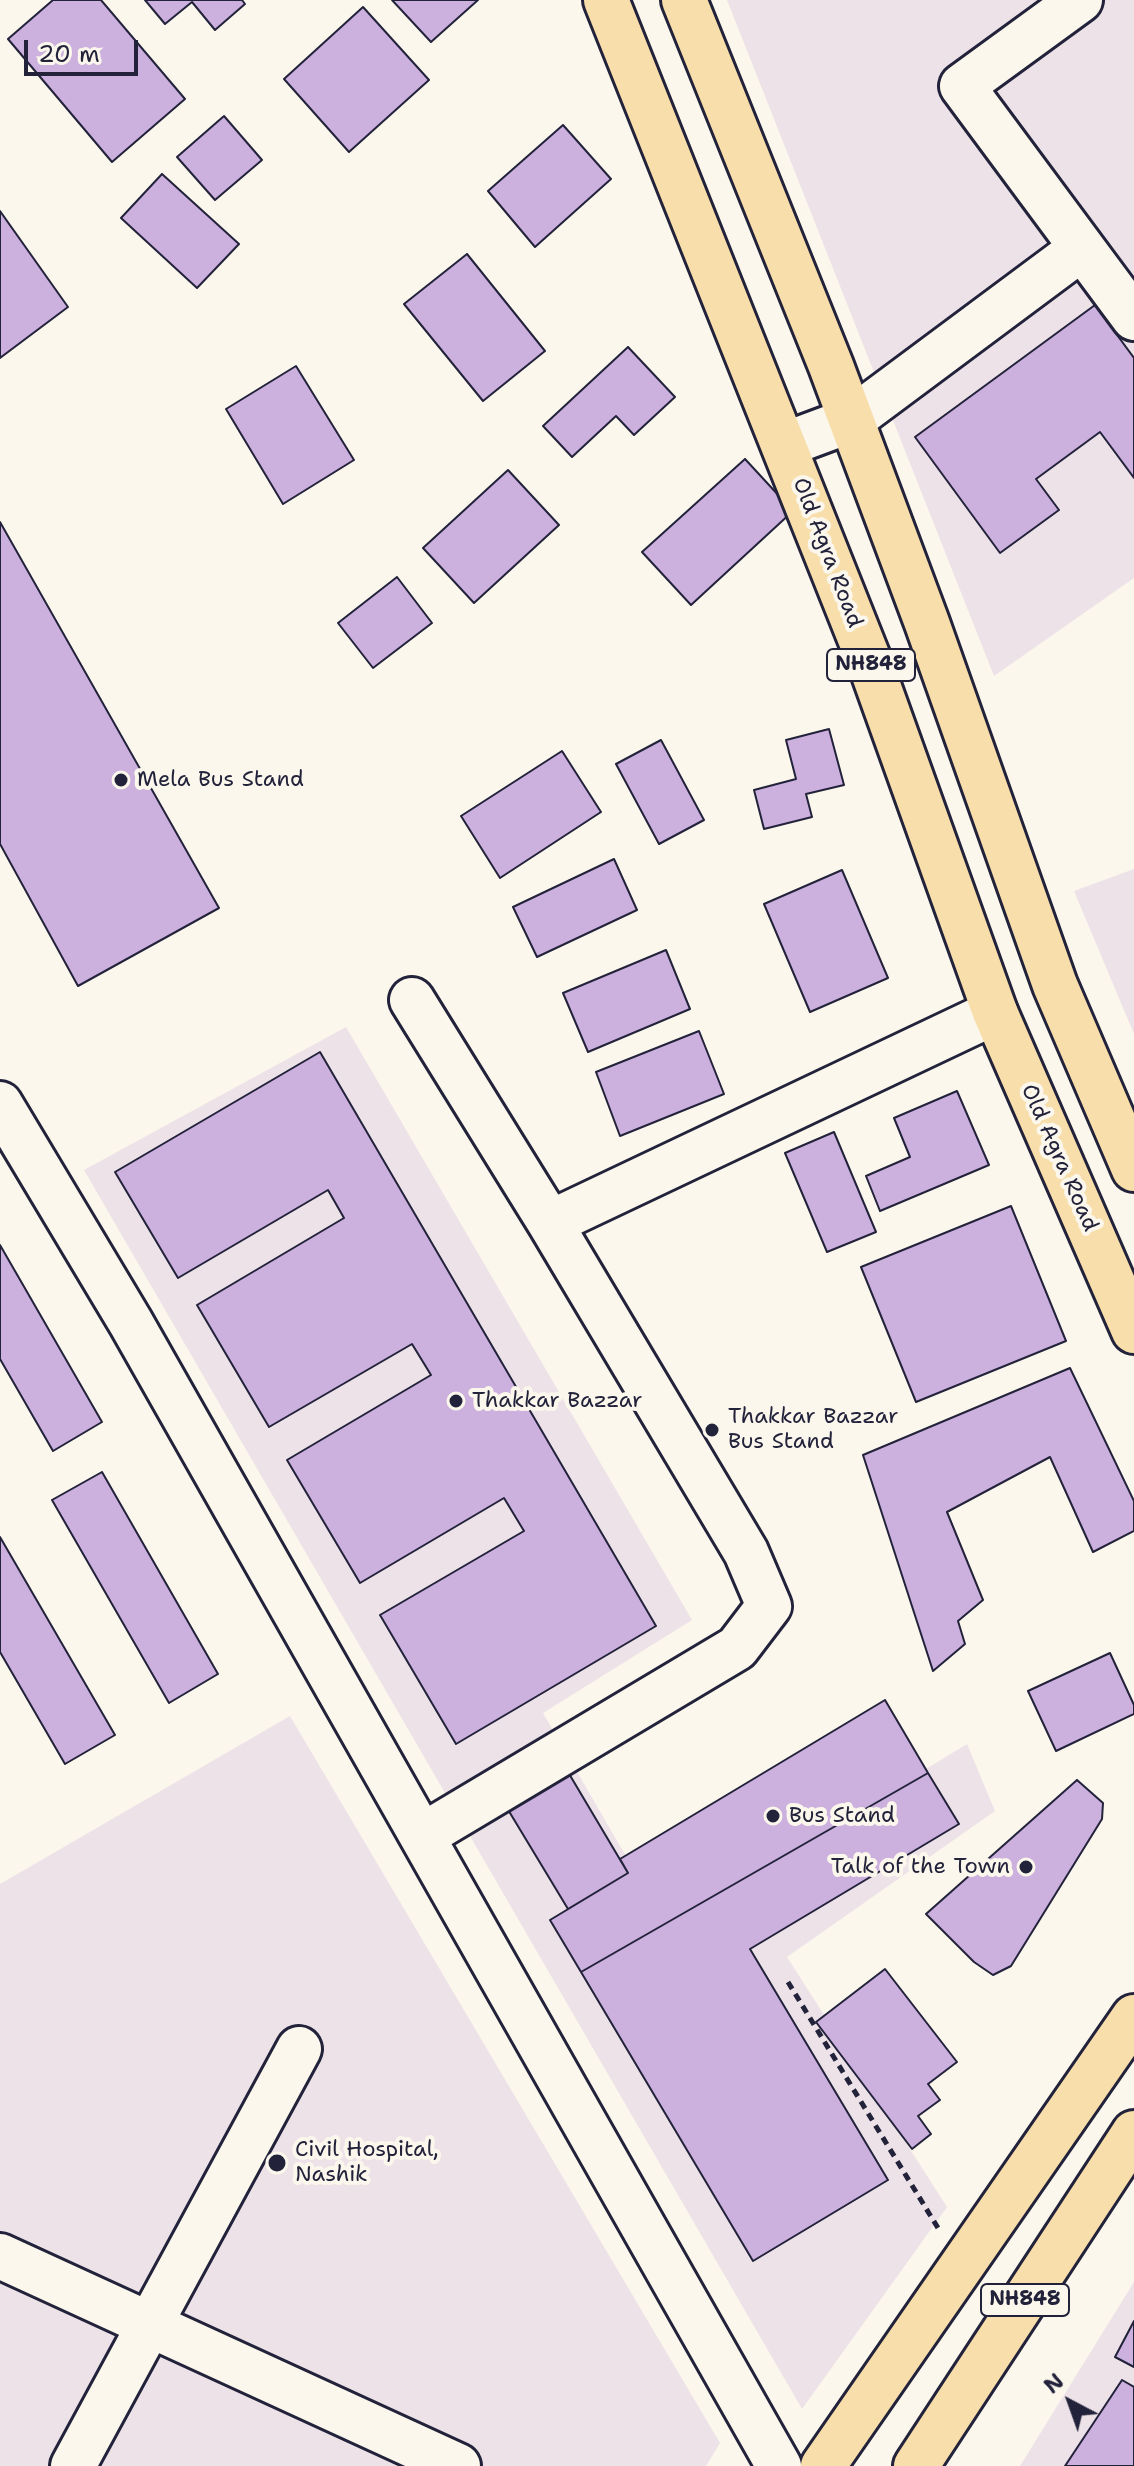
<!DOCTYPE html>
<html>
<head>
<meta charset="utf-8">
<style>
	body { margin:0 }
	#map { position:relative; width:1134px; height:2466px; overflow:hidden; background:#fbf7ec; font-family:"Shantell Sans",sans-serif }
	canvas { display:block }
	.north { position:absolute; left:1030px; top:2362px; width:80px; height:80px; -webkit-text-stroke:6px #fbf7ec; paint-order:stroke; rotate:319deg; font-size:22px; font-weight:700; line-height:32px; text-align:center; color:#22223b }
	.north::after { content:''; display:block; margin:auto; width:28px; height:36px; background:#22223b; clip-path:polygon(50% 0,100% 100%,50% 72%,0 100%) }
	.scale { position:absolute; left:24px; top:40px; width:114px; height:36px; box-sizing:border-box; border:4px solid #22223b; border-top:0; padding-left:10px; font-size:24px; line-height:28px; white-space:nowrap; color:#22223b; -webkit-text-stroke:6px #fbf7ec; paint-order:stroke }
</style>
</head>
<body>
<div id="map">
<canvas width="1134" height="2466"></canvas>
<div class="north">N</div>
<div class="scale">20 m</div>
</div>
<script>
const c = document.querySelector('canvas').getContext('2d');
c.lineJoin = 'round';
function fillPath(path, color) {
  c.fillStyle = color;
  c.fill(path, 'evenodd');
}
function toPath(rows) {
  const path = new Path2D();
  for (const r of rows) {
    path.moveTo(r[0], r[1]);
    for (let i = 2; i < r.length; i += 2) path.lineTo(r[i], r[i + 1]);
  }
  return path;
}
function stroke(path, color, width, dash) {
  c.strokeStyle = color;
  c.lineWidth = width;
  c.lineCap = dash ? 'butt' : 'round';
  c.setLineDash(dash || []);
  c.stroke(path);
}
function write(font, color, halo, rows, align = 'center') {
  c.font = font + ' "Shantell Sans",sans-serif';
  c.lineWidth = 8;
  c.setLineDash([]);
  c.textBaseline = 'middle';
  c.strokeStyle = halo;
  c.fillStyle = color;
  for (const [text, x, y, turn = 0] of rows) {
    c.save();
    c.translate(x, y);
    c.rotate((+turn || 0) * Math.PI / 180);
    c.textAlign = isNaN(turn) ? turn : align;
    if (halo) c.strokeText(text, 0, 0);
    c.fillText(text, 0, 0);
    c.restore();
  }
}
const built = toPath([
	[727,0,1134,0,1134,578,994,676],
	[1134,869,1134,1034,1074,891],
	[346,1027,692,1620,543,1713,667,1927,967,1744,995,1811,787,1957,947,2207,802,2409,84,1170],
	[290,1716,720,2443,706,2466,0,2466,0,1884],
	[1134,2282,1134,2466,1020,2466]
]);
const building = toPath([
	[53,0,101,0,185,99,112,162,8,39,53,0],
	[145,0,242,0,245,4,215,30,192,2,165,24,145,0],
	[392,0,478,0,431,42,392,0],
	[363,7,429,80,349,152,284,79,363,7],
	[224,116,262,160,215,200,177,157,224,116],
	[563,125,611,179,535,247,488,191,563,125],
	[162,174,239,244,197,288,121,218,162,174],
	[0,211,68,307,0,358,0,211],
	[467,254,545,351,483,401,404,304,467,254],
	[1095,305,1134,358,1134,478,1100,432,1036,479,1059,510,1000,553,915,437,1095,305],
	[628,347,675,397,634,435,616,416,572,457,543,426,628,347],
	[296,366,354,460,283,504,226,409,296,366],
	[745,459,793,511,691,605,642,552,745,459],
	[508,470,559,525,474,603,423,548,508,470],
	[0,522,219,908,78,986,0,844,0,522],
	[397,577,432,623,373,668,338,623,397,577],
	[829,729,844,785,806,794,812,817,764,829,754,790,796,779,786,740,829,729],
	[661,740,704,820,659,844,616,764,661,740],
	[562,751,601,812,500,878,461,816,562,751],
	[614,859,637,910,537,957,513,907,614,859],
	[842,870,888,978,810,1012,764,904,842,870],
	[666,950,690,1009,588,1052,563,993,666,950],
	[699,1031,724,1094,620,1136,596,1072,699,1031],
	[320,1052,656,1626,456,1744,380,1615,524,1531,504,1498,360,1583,287,1460,431,1375,412,1344,269,1427,197,1305,344,1218,328,1190,178,1278,115,1172,320,1052],
	[957,1091,989,1165,880,1211,866,1176,910,1157,894,1118,957,1091],
	[834,1132,876,1232,827,1252,785,1153,834,1132],
	[1011,1206,1066,1341,916,1402,861,1267,1011,1206],
	[0,1245,102,1422,53,1451,0,1359,0,1245],
	[1070,1368,1134,1501,1134,1531,1093,1552,1050,1457,947,1512,983,1600,958,1621,965,1644,933,1671,863,1455,1070,1368],
	[102,1472,218,1674,169,1703,52,1500,102,1472],
	[0,1537,115,1735,65,1764,0,1652,0,1537],
	[1110,1653,1134,1705,1134,1714,1056,1751,1028,1691,1110,1653],
	[885,1700,928,1773,581,1972,550,1920,628,1873,620,1859,885,1700],
	[568,1772,628,1873,568,1909,507,1808,568,1772],
	[928,1773,959,1824,750,1949,888,2180,753,2261,581,1972,928,1773],
	[1077,1780,1103,1803,1102,1819,1011,1966,993,1975,974,1962,926,1914,1077,1780],
	[885,1969,957,2062,928,2084,940,2100,918,2116,931,2134,912,2149,816,2022,885,1969],
	[1134,2321,1134,2367,1115,2357,1134,2321],
	[1122,2380,1134,2387,1134,2466,1065,2466,1122,2380]
]);
const path = toPath([
	[788,1982,938,2228]
]);
const minor = toPath([
	[1080,0,962,86,1134,318],
	[784,445,851,420,1082,248],
	[412,1000,550,1223,746,1552,769,1606,737,1648,422,1836],
	[0,1104,131,1323,779,2466],
	[550,1223,995,1012],
	[0,2256,458,2466],
	[73,2466,299,2049]
]);
const highway = toPath([
	[606,0,870,663,995,1012,1134,1331],
	[684,0,831,366,927,623,1055,985,1134,1169],
	[823,2466,1134,2017],
	[916,2466,1134,2133]
]);
const markers = [
	[121,780,8,"#22223b"],
	[456,1401,8,"#22223b"],
	[712,1430,8,"#22223b"],
	[773,1816,8,"#22223b"],
	[1026,1867,8,"#22223b"],
	[277,2163,10,"#22223b"]
];
const shields = [
	[871,665,88],
	[1025,2300,88]
];
const shieldNames = [
	["NH848",871,665],
	["NH848",1025,2300]
];
const streetNames = [
	["Old Agra Road",827,553,69],
	["Old Agra Road",1059,1158,66]
];
const poiNames = [
	["Mela Bus Stand",137,780],
	["Thakkar Bazzar",472,1401],
	["Thakkar Bazzar",728,1417],
	["Bus Stand",728,1442],
	["Bus Stand",789,1816],
	["Talk of the Town",1010,1867,"right"],
	["Civil Hospital,",295,2150],
	["Nashik",295,2175]
];
fillPath(built, '#ede2e8');
fillPath(building, '#ccb0dd');
stroke(building, '#22223b', 2);
stroke(minor, '#22223b', 50);
stroke(highway, '#22223b', 50);
stroke(path, '#22223b', 5, [8, 6]);
stroke(minor, '#fbf7ec', 44);
stroke(highway, '#f8deab', 44);
for (const [x, y, r, color] of markers) {
  const dot = new Path2D();
  dot.arc(x, y, r, 0, 2 * Math.PI);
  c.fillStyle = color;
  c.fill(dot);
  stroke(dot, '#fbf7ec', 3);
}
for (const [x, y, w] of shields) {
  const box = new Path2D();
  box.roundRect(x - w / 2, y - 16, w, 32, 6);
  c.fillStyle = '#fbf7ec';
  c.fill(box);
  stroke(box, '#22223b', 2);
}
write('bold 20px', '#22223b', null, shieldNames);
write('22px', '#22223b', '#fbf7ec', streetNames);
write('22px', '#22223b', '#fbf7ec', poiNames, 'left');
</script>
</body>
</html>
